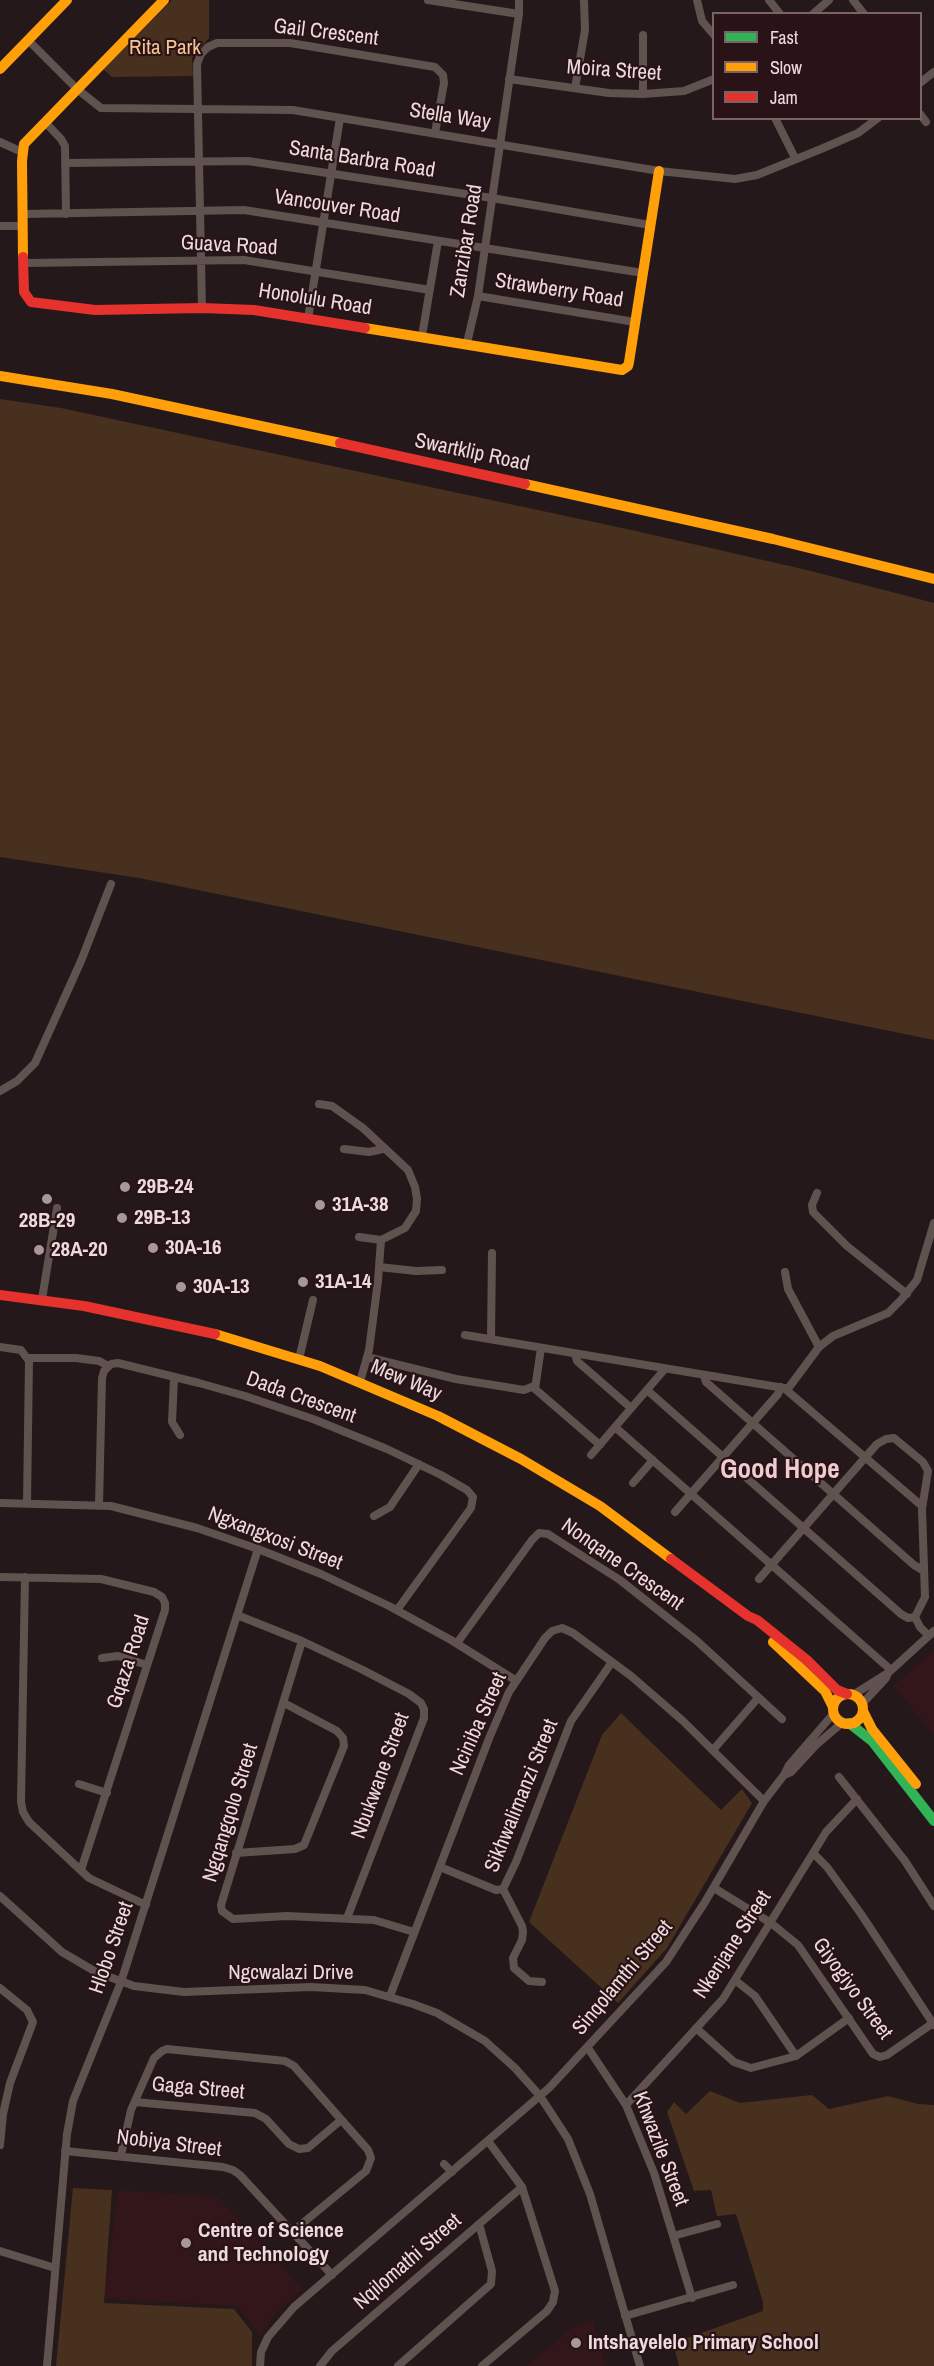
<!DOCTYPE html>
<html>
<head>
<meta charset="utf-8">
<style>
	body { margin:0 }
	#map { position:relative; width:934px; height:2366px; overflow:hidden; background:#25181a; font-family:"Archivo Narrow",sans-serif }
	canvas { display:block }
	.legend { position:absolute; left:712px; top:12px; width:210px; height:108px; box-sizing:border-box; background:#2a1316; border:2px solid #786365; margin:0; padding:8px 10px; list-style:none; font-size:18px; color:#ecdbdc }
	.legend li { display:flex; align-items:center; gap:12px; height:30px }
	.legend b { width:30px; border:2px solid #786365 }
</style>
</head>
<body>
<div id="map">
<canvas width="934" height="2366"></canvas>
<ul class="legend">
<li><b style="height:8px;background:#30b455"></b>Fast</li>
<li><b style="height:8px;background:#ff9f0a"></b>Slow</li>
<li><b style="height:8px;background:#e5322d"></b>Jam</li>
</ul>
</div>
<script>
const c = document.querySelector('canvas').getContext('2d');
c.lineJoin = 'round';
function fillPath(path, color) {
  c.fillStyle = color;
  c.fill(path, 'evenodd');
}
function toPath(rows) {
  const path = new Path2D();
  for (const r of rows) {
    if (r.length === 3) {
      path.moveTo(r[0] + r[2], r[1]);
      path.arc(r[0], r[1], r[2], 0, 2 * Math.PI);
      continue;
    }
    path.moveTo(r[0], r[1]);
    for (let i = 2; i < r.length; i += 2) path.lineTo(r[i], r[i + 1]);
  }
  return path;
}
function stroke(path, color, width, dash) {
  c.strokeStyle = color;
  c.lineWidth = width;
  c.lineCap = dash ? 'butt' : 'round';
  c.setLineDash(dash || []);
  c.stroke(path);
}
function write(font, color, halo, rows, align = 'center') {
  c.font = font + ' "Archivo Narrow",sans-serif';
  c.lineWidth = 4.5;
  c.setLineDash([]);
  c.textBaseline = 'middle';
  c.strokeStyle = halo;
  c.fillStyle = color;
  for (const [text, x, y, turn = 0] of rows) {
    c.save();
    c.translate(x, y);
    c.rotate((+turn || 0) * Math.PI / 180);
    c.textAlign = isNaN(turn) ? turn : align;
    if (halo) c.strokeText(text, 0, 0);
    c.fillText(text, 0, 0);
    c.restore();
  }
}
const built = toPath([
	[934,1651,934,1734,893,1686],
	[118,2190,218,2197,303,2289,277,2312,259,2336,238,2306,104,2299],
	[592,2319,606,2366,526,2366,572,2328]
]);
const green = toPath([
	[172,0,209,0,209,38,192,58,193,76,112,77,103,69],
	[0,399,61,408,636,531,807,570,934,603,934,1040,139,878,0,857],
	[621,1713,721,1810,742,1789,752,1803,667,1948,618,2003,529,1922,602,1735],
	[710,2091,740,2103,812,2095,829,2109,888,2096,918,2104,934,2105,934,2366,679,2366,673,2343,763,2311,763,2302,736,2214,717,2216,711,2190,694,2191,667,2112,674,2102,686,2114],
	[73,2188,112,2190,104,2303,234,2309,252,2332,252,2366,56,2366]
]);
const street = toPath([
	[428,0,519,14],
	[697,0,702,21,714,35],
	[769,0,780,14],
	[853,0,864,14],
	[813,14,829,0],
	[643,35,643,94],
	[28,40,77,89,101,108,293,110,659,171,735,179,757,175,821,149,858,133,878,118],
	[509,79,609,93,643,94,684,91,714,79],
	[920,83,934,72],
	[575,88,585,30,584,0],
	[920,114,926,122],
	[775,118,795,158],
	[45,122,61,139,65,146,66,214],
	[0,142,22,152],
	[65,163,248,161,492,198,650,225],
	[23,214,244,210,643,273],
	[0,226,23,226],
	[24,263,244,260,430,290],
	[478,296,635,322],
	[202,308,197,64,201,54,208,47,217,43,290,43,435,67,443,75,444,83,435,133],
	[308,319,340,118],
	[422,336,438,241],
	[467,343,478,296,519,14,519,0],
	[0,1091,17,1081,35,1063,81,961,111,884],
	[319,1104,332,1106,363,1128,408,1170,415,1187,417,1199,416,1211,405,1228,381,1240,359,1237],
	[344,1149,369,1152,383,1149],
	[817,1193,812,1205,813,1212,847,1246,907,1294],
	[379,1267,416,1271,442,1270],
	[785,1272,788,1289,819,1347],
	[42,1299,57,1208],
	[465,1335,784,1388,922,1506],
	[491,1339,492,1253],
	[0,1347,21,1350,29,1361,27,1503],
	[541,1348,535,1389,600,1445],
	[575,1354,577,1361,631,1408],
	[367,1357,456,1379,524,1390,534,1386],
	[28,1358,76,1358,99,1361,108,1366],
	[299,1359,313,1300],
	[704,1376,706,1382,914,1565,924,1571],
	[174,1378,172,1422,180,1435],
	[360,1382,369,1350,378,1281,381,1240],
	[647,1390,901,1614,908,1618,915,1617],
	[787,1390,819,1347,833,1336,888,1313,901,1300,917,1280,934,1223],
	[615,1427,891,1670],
	[591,1455,664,1370],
	[633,1483,653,1460],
	[0,1503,111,1506,197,1528,258,1549,321,1574,389,1606,451,1640,515,1680],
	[99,1505,102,1378,104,1371,111,1364,118,1363,199,1383,245,1396,313,1419,387,1449,441,1475,467,1490,473,1497,471,1508,397,1610],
	[675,1512,778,1394,781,1387],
	[374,1516,390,1507,419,1464],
	[0,1577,101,1579,154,1592,162,1597,165,1603,165,1610,81,1870],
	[25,1577,21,1802,23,1812,29,1822,89,1878,146,1905],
	[759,1579,877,1444,886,1439,894,1438,923,1462,928,1471,922,1509,925,1597,915,1617,920,1627,929,1636],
	[237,1615,302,1641,361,1669,409,1694,421,1703,424,1709,424,1718,347,1918],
	[302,1641,221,1905,222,1911,233,1919,287,1916,374,1920,414,1932],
	[457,1643,532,1540,539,1533,548,1534,620,1580,697,1641,782,1719],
	[102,1658,118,1656,147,1665],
	[853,1695,888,1673,934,1631],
	[862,1704,886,1678,888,1673],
	[713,1750,758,1698],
	[784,1775,791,1772,816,1745,843,1722],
	[839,1777,905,1861,934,1906],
	[79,1784,107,1793],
	[236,1853,295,1849,304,1845,344,1746,343,1738,337,1731,284,1703],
	[813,1853,827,1867,861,1914,934,2025],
	[440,1867,496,1890,503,1889],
	[714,1888,771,1923,798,1945,873,2054,880,2057,887,2055,933,2023],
	[503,1889,516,1862,571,1721,612,1662],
	[503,1889,522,1926,523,1932,522,1940,513,1958,514,1968,529,1981,542,1982],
	[0,1896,62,1952,96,1972,134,1986,184,1992,311,1987,365,1990,413,2004,437,2013,485,2041,515,2068,540,2096,568,2139,590,2194,640,2366],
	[735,1980,755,1996,796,2056],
	[0,1988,27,2010,33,2022,10,2083,3,2114,0,2145],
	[390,1996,490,1736,509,1692,545,1638,552,1631,562,1628,573,1633,631,1676,683,1721,764,1801],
	[696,2028,734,2062,751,2068,796,2056,849,2018],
	[588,2048,626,2105,654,2173,692,2298],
	[135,2102,255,2113,266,2119,289,2144,299,2149,308,2148,341,2120],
	[626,2105,723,1999,826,1832,857,1799],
	[65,2151,223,2167,233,2170,240,2175,332,2275],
	[121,2155,131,2110,154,2058,162,2051,167,2049,285,2061,294,2066,368,2150,371,2158,366,2171,292,2232],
	[444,2164,452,2172],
	[673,2236,717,2224],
	[0,2251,55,2268],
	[625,2316,733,2285],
	[47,2366,67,2134,73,2101,121,1982,258,1549],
	[260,2366,261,2352,268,2337,294,2307,549,2088,666,1962,705,1902,764,1801,784,1775,789,1765,834,1713],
	[320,2366,332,2351,522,2187],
	[398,2366,491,2284,492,2271,479,2224],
	[482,2366,547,2311,553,2302,555,2291,522,2187,488,2141]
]);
const fast = toPath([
	[849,1723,872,1741,934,1821]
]);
const slow = toPath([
	[0,69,67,0],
	[23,257,22,161,24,144,164,0],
	[365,328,622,370,628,366,629,362,659,171],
	[0,376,112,394,340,443],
	[525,484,773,539,934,579],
	[215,1334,320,1366,438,1416,521,1459,600,1506,671,1559],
	[773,1642,825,1691,833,1707],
	[848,1709,15],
	[863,1711,872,1729,916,1784]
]);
const jam = toPath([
	[23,257,24,292,31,302,95,310,202,308,254,310,365,328],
	[340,443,525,484],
	[0,1295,84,1306,215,1334],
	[671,1559,748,1616,757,1620,808,1661,837,1690,847,1694]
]);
const markers = [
	[125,1187,6,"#a69798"],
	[47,1199,6,"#a69798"],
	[320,1205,6,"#a69798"],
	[122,1218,6,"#a69798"],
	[153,1248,6,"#a69798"],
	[39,1250,6,"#a69798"],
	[303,1282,6,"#a69798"],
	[181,1287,6,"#a69798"],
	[186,2243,6,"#a69798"],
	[576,2343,6,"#a69798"]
];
const streetNames = [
	["Gail Crescent",326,33,7],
	["Moira Street",614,71,4],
	["Stella Way",450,117,9],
	["Santa Barbra Road",362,160,9],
	["Vancouver Road",337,207,9],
	["Zanzibar Road",467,241,-81],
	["Guava Road",229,246,3],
	["Strawberry Road",559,291,9],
	["Honolulu Road",315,300,9],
	["Swartklip Road",472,453,12],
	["Mew Way",406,1381,23],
	["Dada Crescent",301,1398,20],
	["Ngxangxosi Street",275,1539,21],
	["Nonqane Crescent",622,1565,35],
	["Gqaza Road",129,1662,-72],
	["Nciniba Street",479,1724,-66],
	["Nbukwane Street",381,1776,-70],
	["Sikhwalimanzi Street",522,1796,-68],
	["Ngqangqolo Street",231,1813,-73],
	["Nkenjane Street",733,1945,-57],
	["Hlobo Street",112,1948,-71],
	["Ngcwalazi Drive",291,1973],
	["Sinqolamthi Street",623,1978,-50],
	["Giyogiyo Street",852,1989,54],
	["Gaga Street",198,2089,5],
	["Nobiya Street",169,2144,7],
	["Khwazile Street",660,2149,69],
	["Nqilomathi Street",408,2262,-41]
];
const parkNames = [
	["Rita Park",165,48]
];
const poiNames = [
	["29B-24",137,1187],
	["31A-38",332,1205],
	["29B-13",134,1218],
	["28B-29",47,1221,"center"],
	["30A-16",165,1248],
	["28A-20",51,1250],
	["31A-14",315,1282],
	["30A-13",193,1287],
	["Centre of Science",198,2231],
	["and Technology",198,2255],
	["Intshayelelo Primary School",588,2343]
];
const districtNames = [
	["Good Hope",780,1471]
];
fillPath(built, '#32161a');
fillPath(green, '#47311e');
stroke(street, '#60524f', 8);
stroke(fast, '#30b455', 10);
stroke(slow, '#ff9f0a', 10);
stroke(jam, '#e5322d', 10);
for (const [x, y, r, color] of markers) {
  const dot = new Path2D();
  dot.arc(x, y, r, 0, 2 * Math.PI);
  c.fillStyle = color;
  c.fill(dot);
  stroke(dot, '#2a1316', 2);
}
write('21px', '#ecdbdc', '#2a1316', streetNames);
write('21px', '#f8c493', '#2a1316', parkNames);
write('bold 21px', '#ecdbdc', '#2a1316', poiNames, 'left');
write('bold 27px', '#eecccf', '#2a1316', districtNames);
</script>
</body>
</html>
